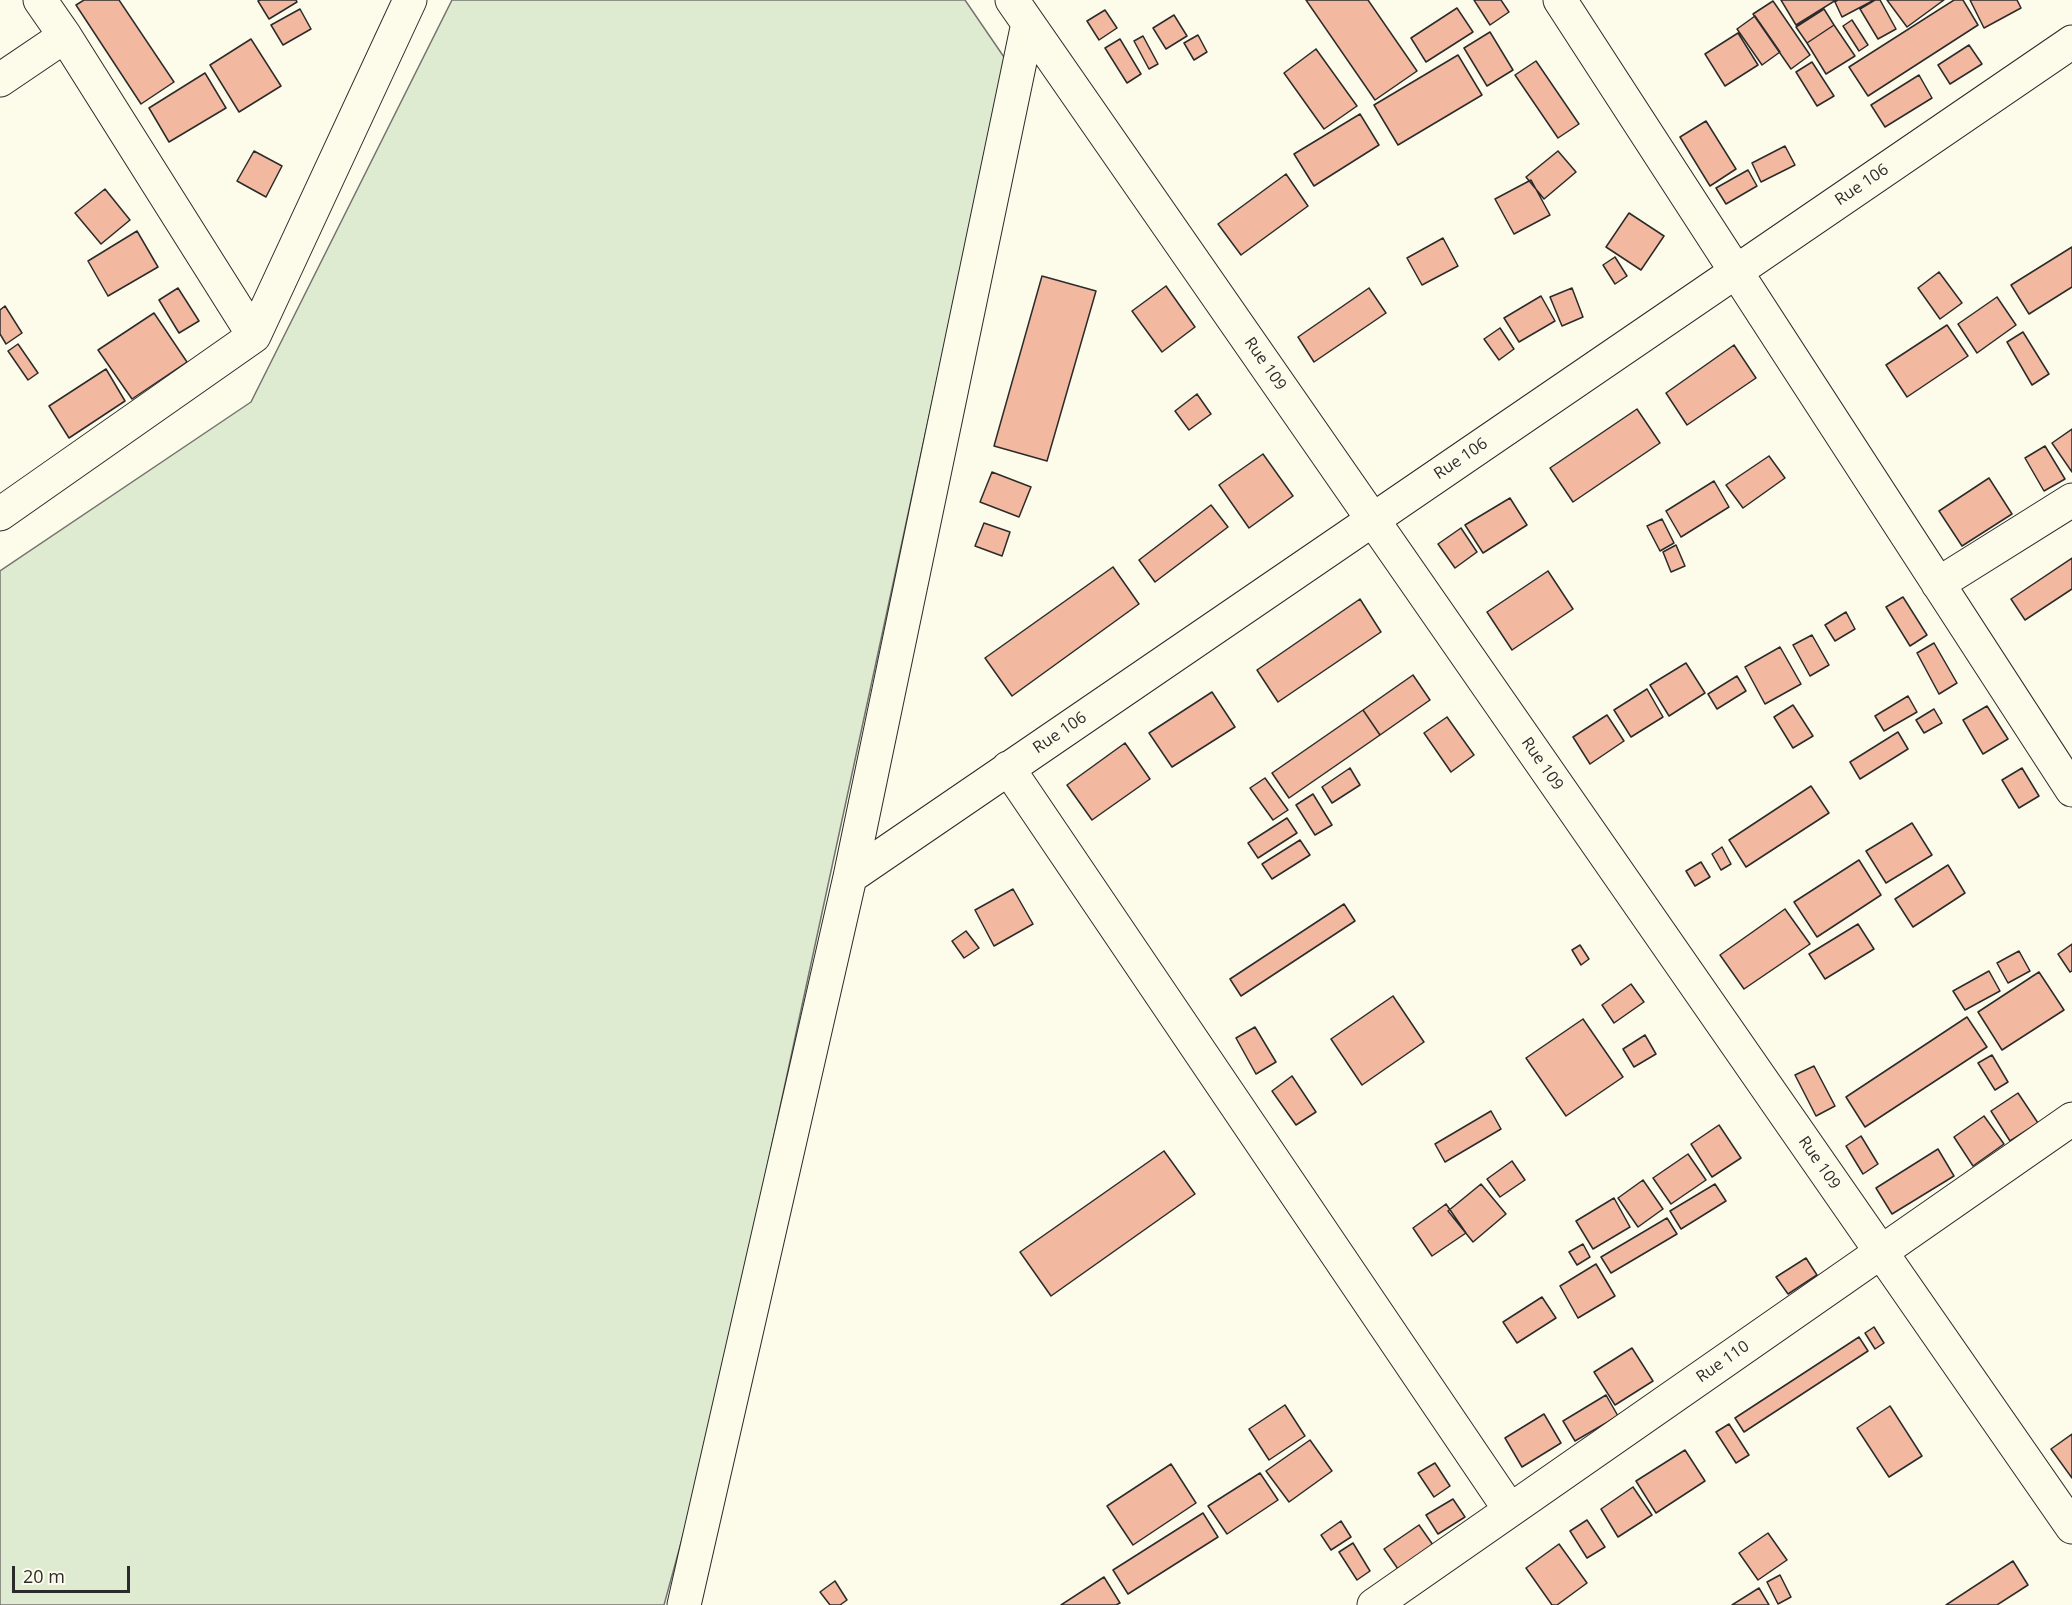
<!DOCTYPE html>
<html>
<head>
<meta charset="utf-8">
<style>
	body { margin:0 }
	#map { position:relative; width:2072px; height:1605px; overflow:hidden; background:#fdfbea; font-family:"Open Sans",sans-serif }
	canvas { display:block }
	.scale { position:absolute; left:12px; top:1566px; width:118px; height:27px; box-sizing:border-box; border:3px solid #2b2b2b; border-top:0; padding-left:8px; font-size:18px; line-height:21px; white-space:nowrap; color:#2b2b2b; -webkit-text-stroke:4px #fdfbea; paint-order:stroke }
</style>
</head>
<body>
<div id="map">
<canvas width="2072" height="1605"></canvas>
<div class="scale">20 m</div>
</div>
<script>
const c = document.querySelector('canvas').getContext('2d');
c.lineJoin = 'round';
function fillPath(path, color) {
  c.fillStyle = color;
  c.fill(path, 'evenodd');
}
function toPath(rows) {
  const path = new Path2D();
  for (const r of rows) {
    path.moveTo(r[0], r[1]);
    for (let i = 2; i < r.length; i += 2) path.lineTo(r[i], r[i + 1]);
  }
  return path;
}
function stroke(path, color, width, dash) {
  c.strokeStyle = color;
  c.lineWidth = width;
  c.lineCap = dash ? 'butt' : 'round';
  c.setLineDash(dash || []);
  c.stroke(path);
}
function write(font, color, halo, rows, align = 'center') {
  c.font = font + ' "Open Sans",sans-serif';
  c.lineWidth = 4.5;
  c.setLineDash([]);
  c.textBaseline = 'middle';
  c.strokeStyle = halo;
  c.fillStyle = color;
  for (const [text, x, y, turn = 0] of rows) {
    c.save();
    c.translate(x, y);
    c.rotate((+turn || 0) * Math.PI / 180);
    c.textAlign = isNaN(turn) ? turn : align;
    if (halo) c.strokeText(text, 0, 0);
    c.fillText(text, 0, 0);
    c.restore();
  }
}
const green = toPath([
	[452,0,965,0,1006,60,705,1455,664,1605,0,1605,0,571,251,402,452,0]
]);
const building = toPath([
	[84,0,119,0,174,82,141,104,76,5,84,0],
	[260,0,296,0,297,2,269,19,258,1,260,0],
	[1306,0,1368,0,1417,71,1375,100,1306,0],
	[1474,0,1501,0,1509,12,1490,25,1474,0],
	[1781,0,1836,0,1796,25,1781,0],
	[1838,0,1874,0,1842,17,1835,2,1838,0],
	[1875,0,1880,0,1896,29,1878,39,1860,9,1875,0],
	[1887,0,1944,0,1907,27,1887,0],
	[1954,0,1963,0,1978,25,1868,96,1849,67,1954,0],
	[1970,0,2017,0,2021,8,1984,28,1970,0],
	[1773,1,1810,55,1791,69,1753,14,1773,1],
	[1457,8,1473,32,1426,62,1411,38,1457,8],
	[300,9,311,29,283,45,271,25,300,9],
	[1824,9,1834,25,1807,43,1796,27,1824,9],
	[1105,10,1117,28,1099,40,1087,21,1105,10],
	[1174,15,1187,36,1166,49,1153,28,1174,15],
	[1755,16,1780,52,1762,65,1737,29,1755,16],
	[1852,20,1868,45,1859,51,1843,26,1852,20],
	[1834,25,1855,56,1826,74,1807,43,1834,25],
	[1490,32,1513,70,1487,86,1464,48,1490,32],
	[1738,33,1758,65,1725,86,1705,54,1738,33],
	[1198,35,1207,52,1194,60,1184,43,1198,35],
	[1143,36,1158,64,1149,69,1134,41,1143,36],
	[251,39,281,86,239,112,210,65,251,39],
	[1120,39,1141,74,1127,83,1105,48,1120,39],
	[1969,45,1982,64,1950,84,1938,65,1969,45],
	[1316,49,1357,106,1324,129,1284,73,1316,49],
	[1458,55,1482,95,1398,145,1374,105,1458,55],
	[1536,61,1579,124,1558,138,1515,75,1536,61],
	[1812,62,1834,96,1817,106,1796,72,1812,62],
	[205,73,226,108,169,142,149,108,205,73],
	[1919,75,1932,98,1885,127,1871,105,1919,75],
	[1360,114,1379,145,1314,186,1294,154,1360,114],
	[1706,121,1736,169,1710,186,1680,137,1706,121],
	[1785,146,1795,165,1761,182,1752,163,1785,146],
	[254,151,282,166,266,197,237,181,254,151],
	[1558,151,1576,172,1544,199,1526,177,1558,151],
	[1748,170,1757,186,1726,204,1716,188,1748,170],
	[1286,174,1308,206,1241,255,1218,224,1286,174],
	[1531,180,1550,215,1514,234,1495,199,1531,180],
	[105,189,130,220,101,244,75,213,105,189],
	[1629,213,1664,236,1641,270,1606,247,1629,213],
	[137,231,158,267,108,296,88,261,137,231],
	[1443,238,1458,266,1422,285,1407,258,1443,238],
	[2072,247,2072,287,2029,314,2011,285,2072,247],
	[1615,257,1627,276,1615,284,1603,265,1615,257],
	[1939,272,1962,303,1940,319,1918,288,1939,272],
	[1042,276,1096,291,1047,461,994,446,1042,276],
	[1166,286,1195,327,1162,352,1132,311,1166,286],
	[178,288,199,321,179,333,159,300,178,288],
	[1369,288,1386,313,1314,362,1298,337,1369,288],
	[1572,288,1583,317,1562,326,1550,297,1572,288],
	[1541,296,1555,321,1519,342,1504,318,1541,296],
	[1997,297,2016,325,1977,353,1958,324,1997,297],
	[5,306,22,333,6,344,0,334,0,310,5,306],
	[154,313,187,362,132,399,98,350,154,313],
	[1947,325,1968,356,1907,397,1886,365,1947,325],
	[1500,328,1514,349,1499,360,1484,339,1500,328],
	[2023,332,2049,374,2032,385,2007,342,2023,332],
	[18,344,38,373,28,380,8,351,18,344],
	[1734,345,1756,378,1687,425,1666,393,1734,345],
	[106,369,125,401,69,438,49,406,106,369],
	[1197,394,1211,414,1189,430,1175,411,1197,394],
	[1637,409,1660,443,1573,502,1550,468,1637,409],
	[2072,429,2072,472,2052,443,2072,429],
	[2045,446,2065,479,2044,491,2025,458,2045,446],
	[1263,454,1293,496,1249,528,1219,485,1263,454],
	[1769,456,1785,478,1743,508,1726,485,1769,456],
	[992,472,1031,487,1019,517,980,502,992,472],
	[1989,478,2012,514,1962,546,1939,511,1989,478],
	[1714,481,1729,507,1681,537,1666,511,1714,481],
	[1510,498,1527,525,1483,553,1465,525,1510,498],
	[1211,505,1228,527,1155,582,1139,560,1211,505],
	[1662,519,1674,543,1660,551,1647,526,1662,519],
	[984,523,1010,532,1002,556,975,546,984,523],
	[1461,528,1477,552,1455,568,1438,544,1461,528],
	[1676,545,1685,566,1671,572,1663,552,1676,545],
	[2072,558,2072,589,2025,620,2011,599,2072,558],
	[1113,567,1139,604,1012,696,985,658,1113,567],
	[1548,571,1573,609,1512,650,1487,612,1548,571],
	[1903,597,1927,635,1910,646,1886,607,1903,597],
	[1360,599,1381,632,1278,702,1257,670,1360,599],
	[1846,612,1855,629,1835,641,1825,625,1846,612],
	[1812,635,1829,665,1810,676,1793,645,1812,635],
	[1934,643,1957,683,1939,694,1917,653,1934,643],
	[1780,647,1801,684,1765,704,1745,667,1780,647],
	[1686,663,1705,693,1669,716,1650,685,1686,663],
	[1413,675,1430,700,1380,735,1363,710,1413,675],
	[1737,676,1746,691,1717,709,1708,694,1737,676],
	[1647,689,1663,717,1631,737,1614,710,1647,689],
	[1212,692,1235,727,1172,767,1149,733,1212,692],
	[1908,696,1917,712,1884,731,1875,716,1908,696],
	[1793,705,1813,736,1793,748,1774,717,1793,705],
	[1987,706,2008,739,1983,754,1963,720,1987,706],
	[1934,709,1942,723,1924,733,1916,720,1934,709],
	[1363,710,1380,735,1289,798,1272,773,1363,710],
	[1607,715,1624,741,1590,764,1573,737,1607,715],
	[1447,717,1474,755,1451,772,1424,733,1447,717],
	[1898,732,1908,749,1860,779,1850,762,1898,732],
	[1125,743,1150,779,1092,820,1067,785,1125,743],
	[1350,768,1360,785,1332,803,1322,787,1350,768],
	[2022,768,2039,796,2019,808,2002,780,2022,768],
	[1265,778,1288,810,1273,820,1250,788,1265,778],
	[1811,786,1829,813,1746,867,1729,840,1811,786],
	[1313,794,1332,825,1315,835,1296,805,1313,794],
	[1287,818,1297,833,1258,858,1248,843,1287,818],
	[1912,823,1932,855,1886,883,1866,851,1912,823],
	[1300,840,1310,855,1272,879,1262,864,1300,840],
	[1722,847,1731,864,1721,870,1712,854,1722,847],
	[1859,860,1881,895,1817,937,1794,902,1859,860],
	[1701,862,1710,877,1695,886,1686,871,1701,862],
	[1948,865,1965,893,1913,927,1895,899,1948,865],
	[1013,889,1033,924,994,946,975,910,1013,889],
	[1344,904,1355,921,1241,996,1230,979,1344,904],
	[1785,909,1810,944,1744,989,1720,955,1785,909],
	[1858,924,1874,949,1825,979,1809,954,1858,924],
	[966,931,979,948,964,958,952,941,966,931],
	[2072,944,2072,971,2070,972,2058,954,2072,944],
	[1580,945,1589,959,1581,965,1572,950,1580,945],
	[2019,951,2030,971,2008,983,1997,963,2019,951],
	[1989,971,2000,991,1965,1010,1953,991,1989,971],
	[2039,972,2064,1010,2002,1050,1978,1012,2039,972],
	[1631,984,1644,1002,1614,1023,1602,1005,1631,984],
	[1393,996,1424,1042,1362,1085,1331,1039,1393,996],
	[1967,1017,1987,1047,1865,1127,1846,1097,1967,1017],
	[1583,1019,1623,1077,1566,1116,1526,1058,1583,1019],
	[1255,1027,1276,1062,1256,1074,1236,1038,1255,1027],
	[1645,1035,1656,1054,1634,1067,1623,1049,1645,1035],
	[1992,1055,2008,1082,1995,1090,1978,1063,1992,1055],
	[1814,1066,1835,1106,1816,1116,1795,1075,1814,1066],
	[1292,1076,1316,1112,1296,1125,1272,1091,1292,1076],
	[2018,1093,2038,1123,2010,1141,1991,1111,2018,1093],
	[1491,1111,1501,1129,1445,1162,1435,1144,1491,1111],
	[1984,1116,2004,1144,1973,1166,1954,1137,1984,1116],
	[1719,1125,1741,1158,1712,1177,1691,1144,1719,1125],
	[1861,1136,1878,1164,1863,1174,1846,1146,1861,1136],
	[1938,1149,1954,1176,1892,1214,1876,1188,1938,1149],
	[1164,1151,1195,1194,1051,1296,1020,1252,1164,1151],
	[1688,1154,1706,1180,1671,1204,1653,1178,1688,1154],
	[1512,1161,1525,1180,1500,1197,1487,1179,1512,1161],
	[1643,1180,1663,1209,1638,1227,1618,1198,1643,1180],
	[1481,1184,1506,1214,1473,1242,1448,1211,1481,1184],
	[1715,1184,1726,1201,1681,1229,1670,1211,1715,1184],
	[1614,1198,1630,1227,1593,1249,1576,1221,1614,1198],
	[1446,1204,1466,1233,1432,1256,1413,1228,1446,1204],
	[1667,1218,1677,1234,1611,1273,1601,1257,1667,1218],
	[1583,1244,1590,1257,1577,1265,1569,1252,1583,1244],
	[1806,1258,1817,1275,1788,1294,1776,1277,1806,1258],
	[1596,1264,1615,1296,1578,1318,1560,1286,1596,1264],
	[1542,1297,1556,1318,1517,1343,1503,1322,1542,1297],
	[1874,1327,1884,1343,1875,1349,1865,1333,1874,1327],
	[1859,1337,1868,1351,1744,1432,1735,1418,1859,1337],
	[1632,1348,1653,1381,1615,1405,1594,1372,1632,1348],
	[1606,1395,1618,1416,1575,1441,1563,1421,1606,1395],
	[1285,1405,1305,1436,1269,1460,1249,1429,1285,1405],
	[1890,1406,1922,1456,1889,1477,1857,1428,1890,1406],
	[1544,1414,1561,1443,1522,1467,1505,1438,1544,1414],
	[1729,1424,1749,1455,1736,1463,1716,1432,1729,1424],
	[2072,1434,2072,1478,2051,1449,2072,1434],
	[1310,1440,1332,1471,1289,1502,1266,1471,1310,1440],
	[1685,1450,1705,1481,1656,1513,1636,1481,1685,1450],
	[1435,1463,1450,1486,1434,1497,1418,1473,1435,1463],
	[1171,1464,1196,1503,1133,1545,1107,1506,1171,1464],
	[1260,1473,1278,1500,1227,1534,1208,1506,1260,1473],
	[1633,1487,1652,1515,1618,1537,1601,1509,1633,1487],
	[1453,1499,1465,1517,1438,1534,1426,1515,1453,1499],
	[1203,1513,1218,1537,1128,1594,1113,1570,1203,1513],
	[1587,1520,1605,1547,1587,1558,1570,1531,1587,1520],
	[1341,1521,1351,1537,1331,1550,1321,1535,1341,1521],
	[1419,1525,1433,1545,1398,1569,1384,1549,1419,1525],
	[1768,1533,1787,1560,1758,1580,1739,1553,1768,1533],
	[1353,1543,1370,1571,1357,1580,1339,1552,1353,1543],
	[1559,1544,1587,1583,1557,1605,1552,1605,1526,1568,1559,1544],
	[2013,1561,2028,1585,1997,1605,1946,1605,2013,1561],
	[1780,1575,1791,1597,1778,1604,1767,1582,1780,1575],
	[1104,1577,1120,1603,1116,1605,1061,1605,1104,1577],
	[835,1581,847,1600,840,1605,830,1605,820,1592,835,1581],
	[1759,1588,1769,1605,1732,1605,1759,1588]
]);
const minor = toPath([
	[40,0,65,36,254,336],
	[1012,0,2072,1527],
	[1560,0,2072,790],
	[0,80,65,36],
	[0,514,254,336,410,0],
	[1938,584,2072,500],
	[1008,768,1510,1510],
	[850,877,2072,42],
	[684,1605,850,877,1028,23],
	[1374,1605,2072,1119]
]);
const streetNames = [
	["Rue 106",1862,185,-34],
	["Rue 109",1265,364,55],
	["Rue 106",1461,459,-34],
	["Rue 106",1060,733,-34],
	["Rue 109",1542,764,55],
	["Rue 109",1819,1163,55],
	["Rue 110",1723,1362,-35]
];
fillPath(green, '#deebd1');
stroke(green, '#74746e', 1.5);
fillPath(building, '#f2b8a0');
stroke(building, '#2b2b2b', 1.5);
stroke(minor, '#2b2b2b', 35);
stroke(minor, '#fdfbea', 33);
write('16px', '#2b2b2b', '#fdfbea', streetNames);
</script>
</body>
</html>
